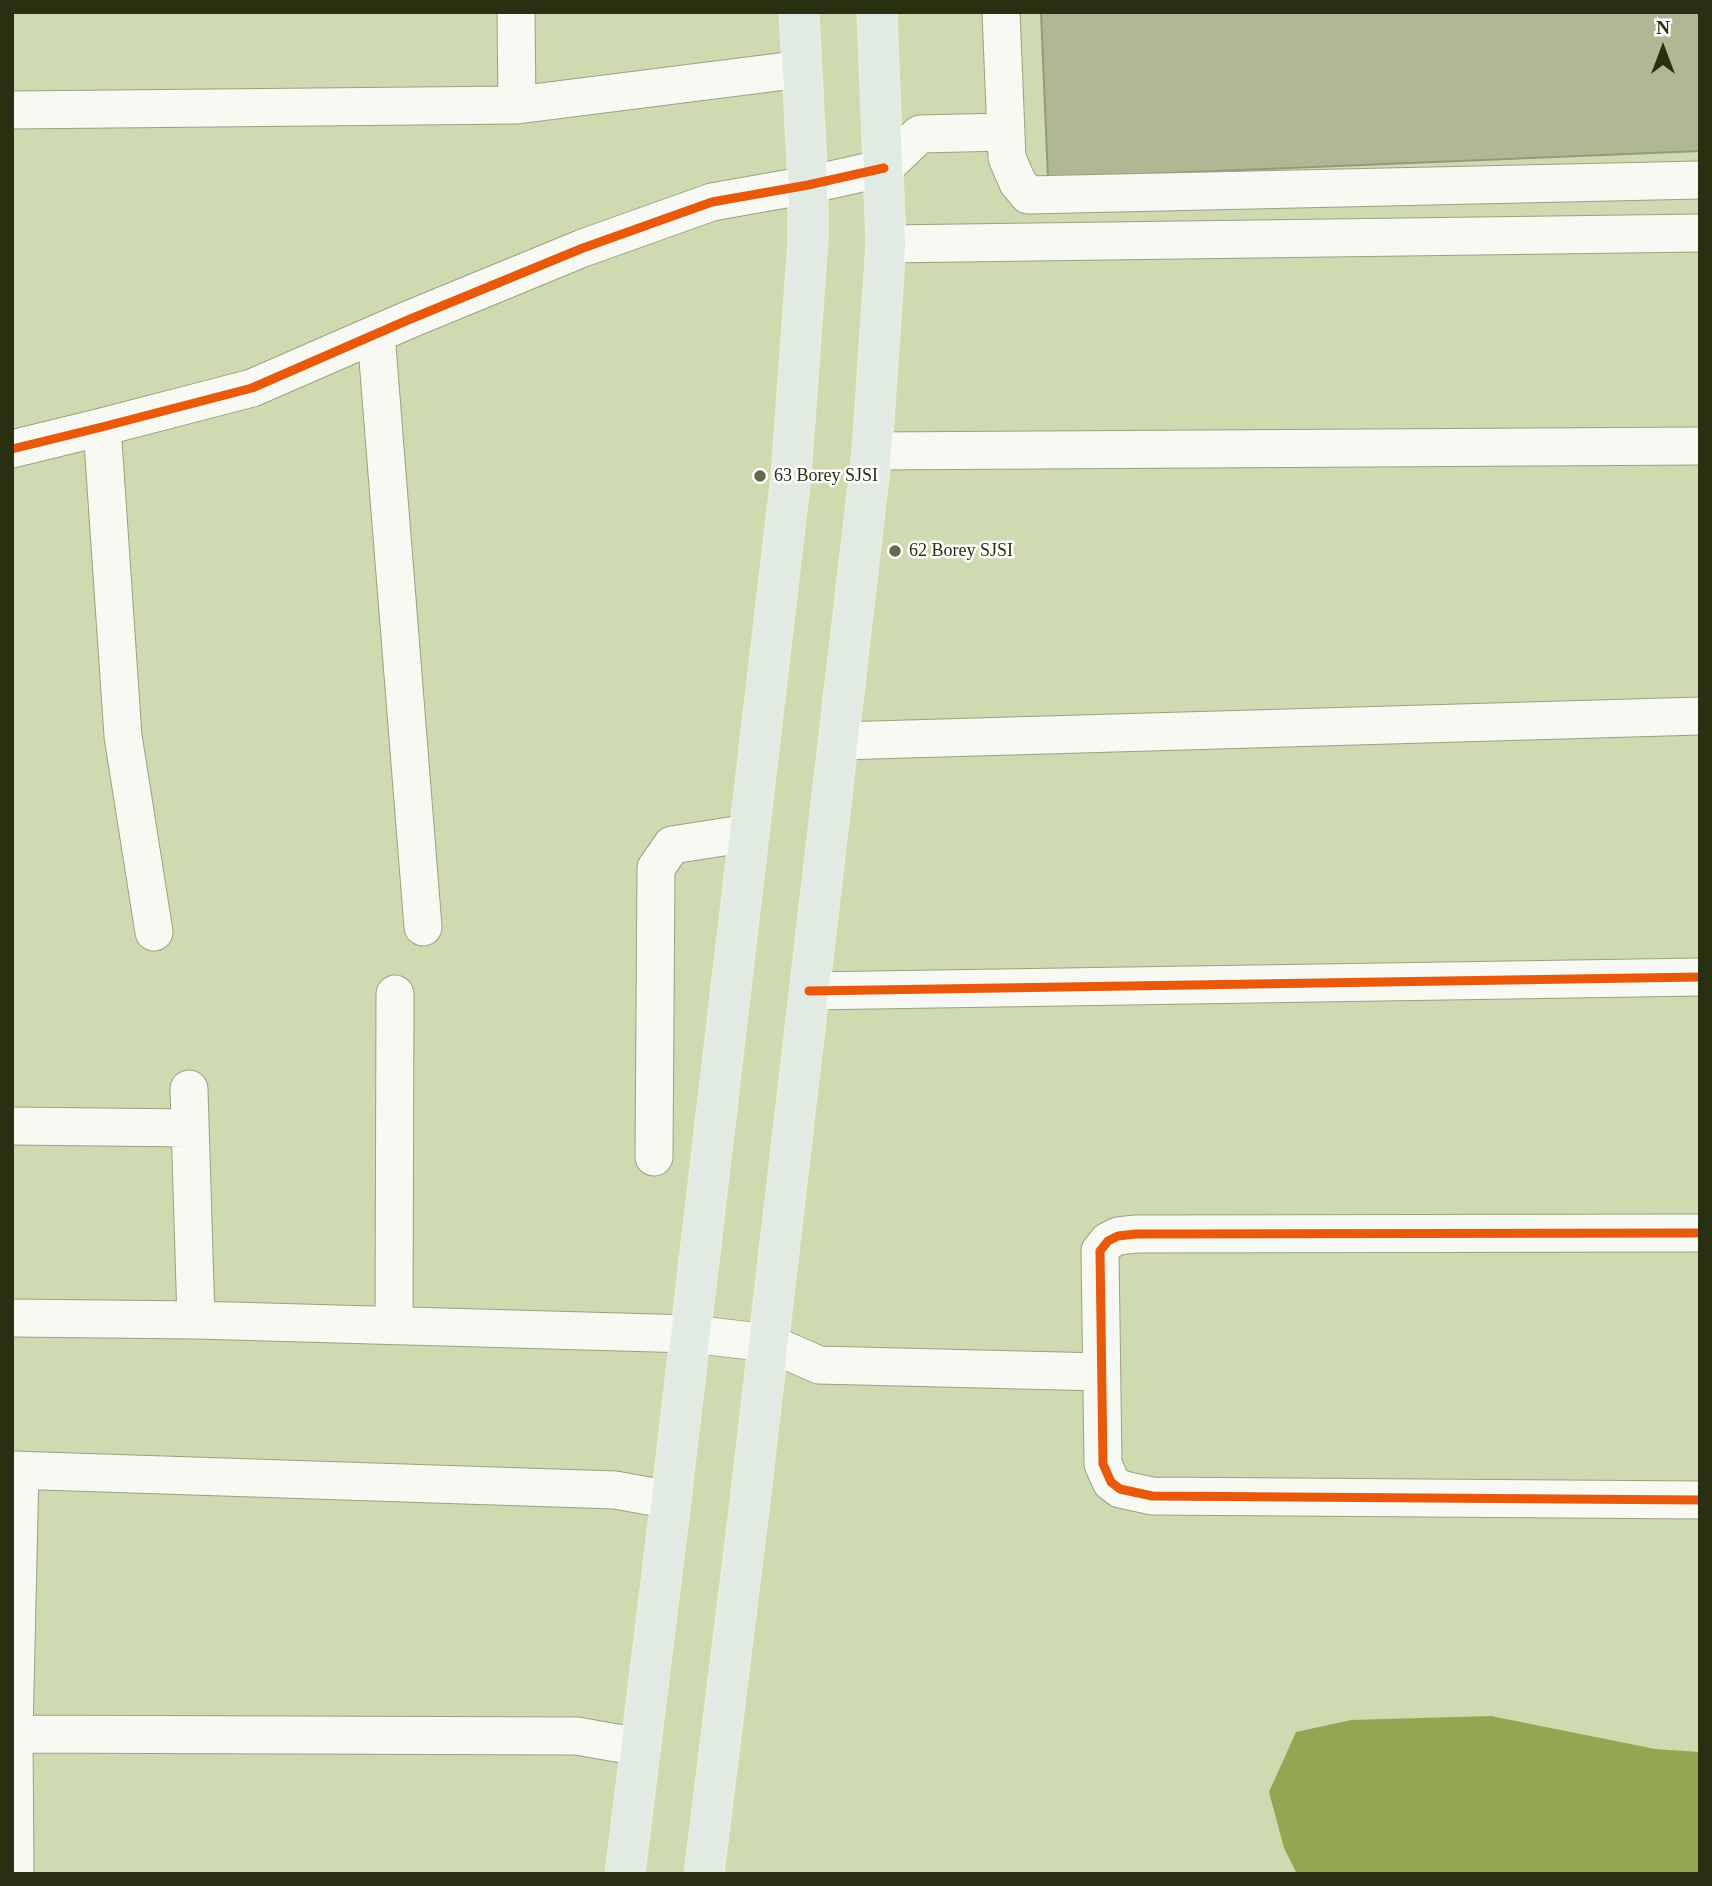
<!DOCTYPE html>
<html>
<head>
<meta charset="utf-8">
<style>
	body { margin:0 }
	#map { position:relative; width:1712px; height:1886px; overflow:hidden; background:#d0dab1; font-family:Georgia,serif }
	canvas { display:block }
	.frame { position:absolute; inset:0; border:14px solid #292f11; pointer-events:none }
	.north { position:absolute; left:1628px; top:14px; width:70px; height:70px; -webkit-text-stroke:5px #fff; paint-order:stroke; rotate:0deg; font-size:19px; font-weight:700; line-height:28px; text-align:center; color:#292f11 }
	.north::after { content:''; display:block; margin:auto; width:24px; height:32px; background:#292f11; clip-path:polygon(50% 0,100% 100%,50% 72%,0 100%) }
</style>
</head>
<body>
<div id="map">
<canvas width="1712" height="1886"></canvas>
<div class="frame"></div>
<div class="north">N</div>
</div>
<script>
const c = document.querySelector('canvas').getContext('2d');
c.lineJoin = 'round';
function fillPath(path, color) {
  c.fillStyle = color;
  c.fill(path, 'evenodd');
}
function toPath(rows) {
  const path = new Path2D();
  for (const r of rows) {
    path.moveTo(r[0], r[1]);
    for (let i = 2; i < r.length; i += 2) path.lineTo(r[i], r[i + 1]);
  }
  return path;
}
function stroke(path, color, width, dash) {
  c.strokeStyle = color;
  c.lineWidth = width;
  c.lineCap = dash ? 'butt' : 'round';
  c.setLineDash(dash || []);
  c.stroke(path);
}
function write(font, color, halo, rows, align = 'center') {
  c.font = font + ' Georgia,serif';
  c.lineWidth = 5;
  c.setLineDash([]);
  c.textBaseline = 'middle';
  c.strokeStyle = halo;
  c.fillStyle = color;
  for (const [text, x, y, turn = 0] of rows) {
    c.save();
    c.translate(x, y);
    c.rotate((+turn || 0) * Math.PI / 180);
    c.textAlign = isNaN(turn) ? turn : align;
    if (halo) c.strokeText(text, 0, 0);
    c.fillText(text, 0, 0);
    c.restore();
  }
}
const water = toPath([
	[1491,1716,1655,1749,1700,1752,1700,1874,1297,1874,1284,1848,1269,1792,1296,1732,1351,1720]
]);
const building = toPath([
	[1041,12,1700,12,1700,151,1048,178,1041,12]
]);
const minor = toPath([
	[516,12,517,105],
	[1001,12,1007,158,1018,183,1028,195,1700,180],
	[12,110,517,105,802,69],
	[886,244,1700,233],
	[376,334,423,927],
	[102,427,123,736,154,932],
	[12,449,102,427,252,388,408,320,583,248,712,202,808,185,884,168,920,134,1005,132],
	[872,451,1700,446],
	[839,741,1700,716],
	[809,991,1700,977],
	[189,1089,196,1320],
	[12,1126,190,1128],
	[654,1157,656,868,672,845,749,833],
	[1700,1233,1136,1234,1118,1236,1108,1241,1100,1251,1103,1464,1111,1482,1120,1489,1152,1496,1700,1500],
	[12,1318,196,1320,691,1334,769,1343,819,1365,1101,1372],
	[394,1326,395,994],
	[12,1470,615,1490,671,1500],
	[12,1734,577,1736,639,1747],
	[15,1874,14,1734,20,1470]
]);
const major = toPath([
	[625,1874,671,1500,791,476,808,241,808,185,799,12],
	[704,1874,749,1510,872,451,886,244,877,12]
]);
const cycleway = toPath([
	[12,449,102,427,252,388,408,320,583,248,712,202,808,185,884,168],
	[809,991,1700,977],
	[1700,1233,1136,1234,1118,1236,1108,1241,1100,1251,1103,1464,1111,1482,1120,1489,1152,1496,1700,1500]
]);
const markers = [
	[760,476,7,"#636b49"],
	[895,551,7,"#636b49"]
];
const poiNames = [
	["63 Borey SJSI",774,476],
	["62 Borey SJSI",909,551]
];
fillPath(water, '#95a652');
fillPath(building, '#b0b893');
stroke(building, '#929a79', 2);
stroke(minor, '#9aa181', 39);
stroke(major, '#eaeedc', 41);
stroke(minor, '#f8f9f3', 37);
stroke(major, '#e1ebe3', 38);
stroke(cycleway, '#e8590c', 9);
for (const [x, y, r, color] of markers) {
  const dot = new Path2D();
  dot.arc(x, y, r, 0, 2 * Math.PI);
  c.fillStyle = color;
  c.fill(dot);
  stroke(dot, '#fff', 2.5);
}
write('18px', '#292f11', '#fff', poiNames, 'left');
</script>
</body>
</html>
